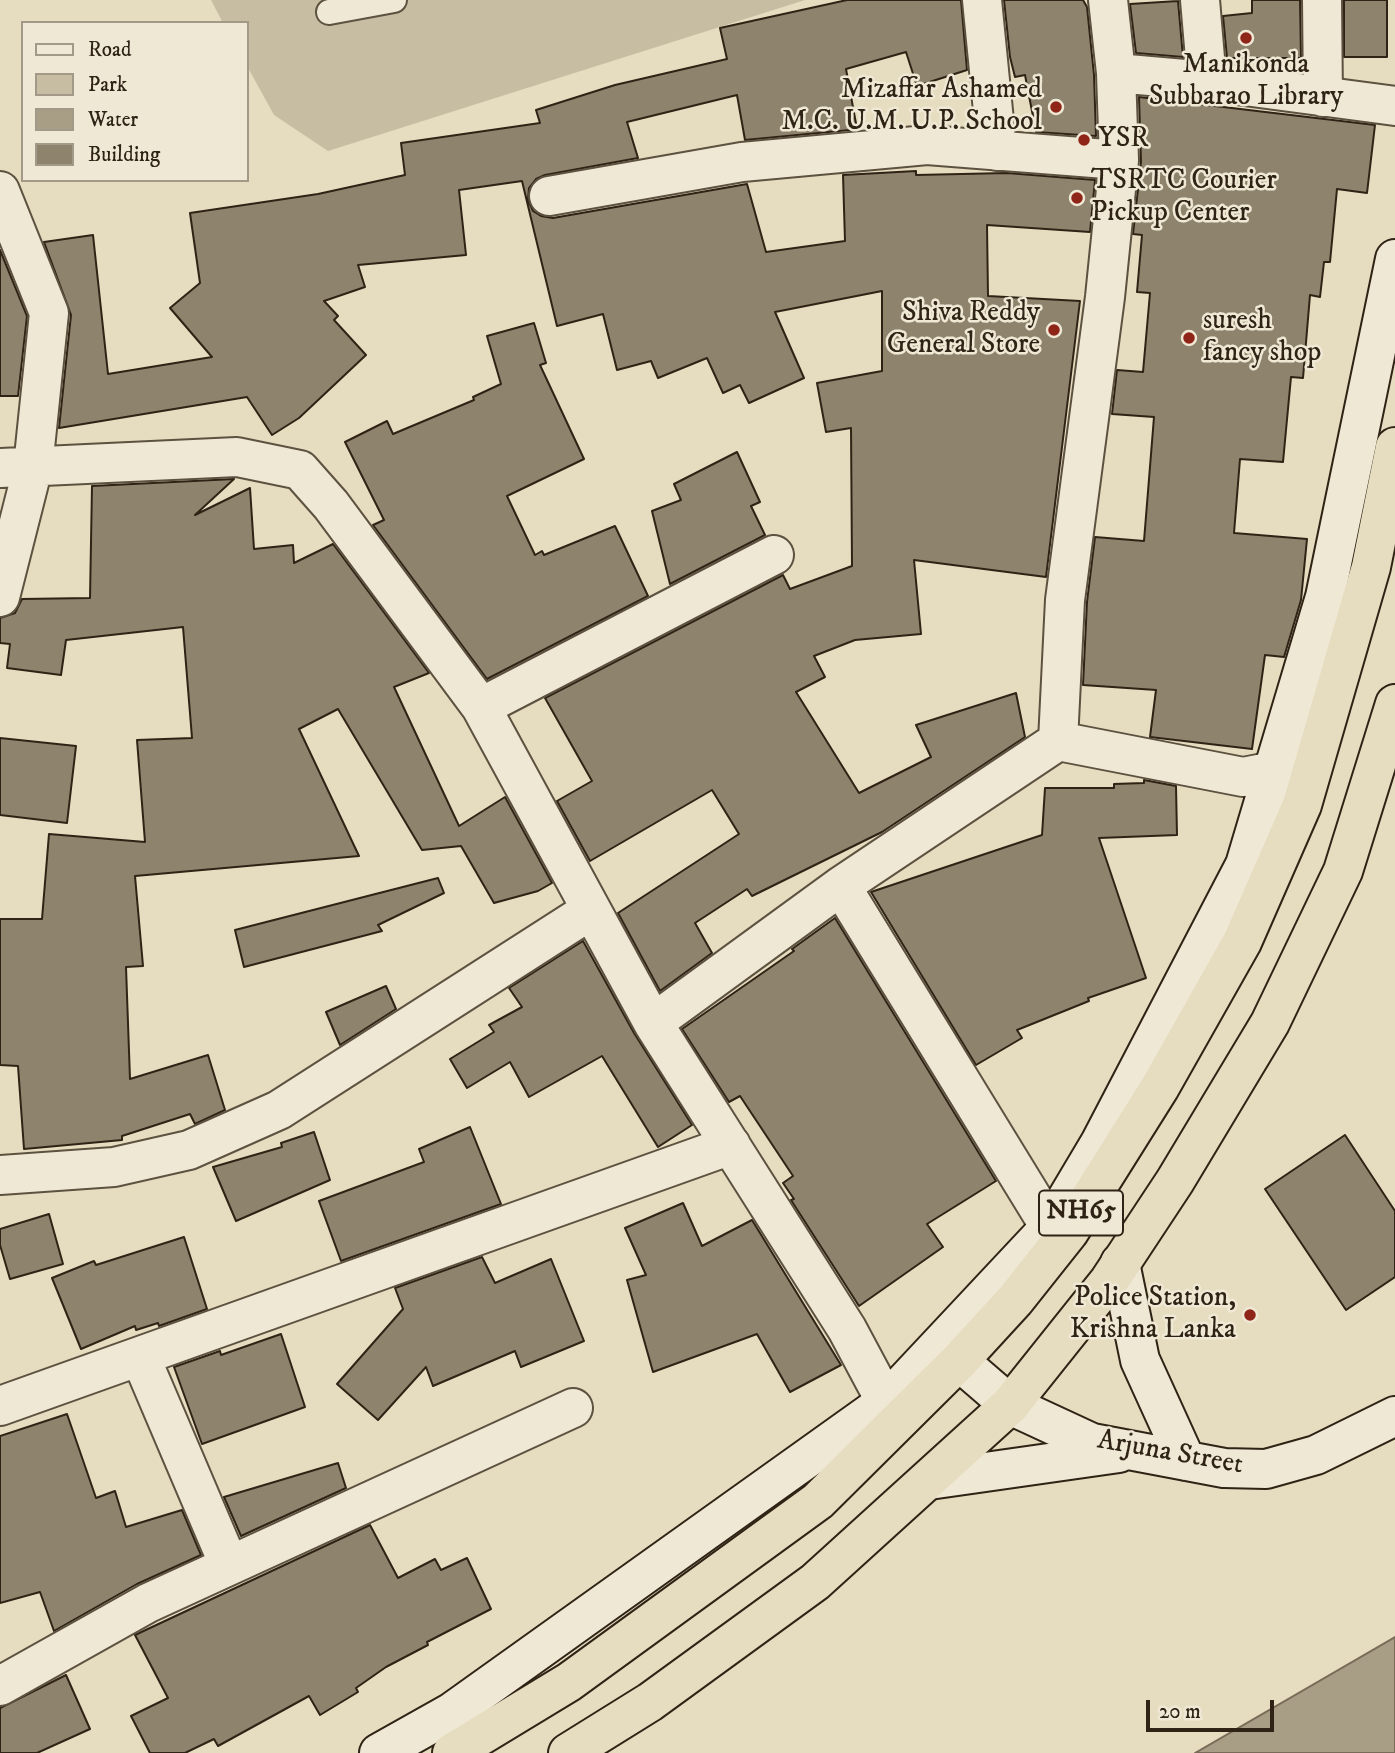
<!DOCTYPE html>
<html>
<head>
<meta charset="utf-8">
<style>
	body { margin:0 }
	#map { position:relative; width:1395px; height:1753px; overflow:hidden; background:#e6dcbf; font-family:"IM FELL DW Pica",serif }
	canvas { display:block }
	.legend { position:absolute; left:21px; top:21px; width:228px; height:161px; box-sizing:border-box; background:#efe8d5; border:2px solid #a29988; margin:0; padding:9px 12px; list-style:none; font-size:21px; color:#2f2315 }
	.legend li { display:flex; align-items:center; gap:14px; height:35px }
	.legend b { width:35px; border:2px solid #a29988 }
	.scale { position:absolute; left:1146px; top:1700px; width:128px; height:32px; box-sizing:border-box; border:4px solid #2f2315; border-top:0; padding-left:9px; font-size:21px; line-height:24px; white-space:nowrap; color:#2f2315; -webkit-text-stroke:5px #efe8d5; paint-order:stroke }
</style>
</head>
<body>
<div id="map">
<canvas width="1395" height="1753"></canvas>
<ul class="legend">
<li><b style="height:9px;background:#efe8d5"></b>Road</li>
<li><b style="height:19px;background:#c7bda2"></b>Park</li>
<li><b style="height:19px;background:#a89d85"></b>Water</li>
<li><b style="height:19px;background:#8e836d"></b>Building</li>
</ul>
<div class="scale">20 m</div>
</div>
<script>
const c = document.querySelector('canvas').getContext('2d');
c.lineJoin = 'round';
function fillPath(path, color) {
  c.fillStyle = color;
  c.fill(path, 'evenodd');
}
function toPath(rows) {
  const path = new Path2D();
  for (const r of rows) {
    path.moveTo(r[0], r[1]);
    for (let i = 2; i < r.length; i += 2) path.lineTo(r[i], r[i + 1]);
  }
  return path;
}
function stroke(path, color, width, dash) {
  c.strokeStyle = color;
  c.lineWidth = width;
  c.lineCap = dash ? 'butt' : 'round';
  c.setLineDash(dash || []);
  c.stroke(path);
}
function write(font, color, halo, rows, align = 'center') {
  c.font = font + ' "IM FELL DW Pica",serif';
  c.lineWidth = 5;
  c.setLineDash([]);
  c.textBaseline = 'middle';
  c.strokeStyle = halo;
  c.fillStyle = color;
  for (const [text, x, y, turn = 0] of rows) {
    c.save();
    c.translate(x, y);
    c.rotate((+turn || 0) * Math.PI / 180);
    c.textAlign = isNaN(turn) ? turn : align;
    if (halo) c.strokeText(text, 0, 0);
    c.fillText(text, 0, 0);
    c.restore();
  }
}
const green = toPath([
	[211,0,805,0,328,151,274,115,247,66,247,23,223,23]
]);
const water = toPath([
	[1395,1637,1395,1753,1195,1753,1395,1637]
]);
const building = toPath([
	[847,0,961,0,967,70,917,86,906,52,846,69,857,129,850,130,745,140,737,95,627,122,638,158,545,175,536,179,529,188,528,200,533,211,541,216,553,218,747,184,766,252,845,241,843,175,916,171,916,175,1007,173,1095,180,1090,232,987,225,988,296,1080,301,1046,577,914,560,921,634,855,640,814,656,825,677,796,692,859,793,931,757,916,725,1016,693,1025,737,882,832,752,896,747,889,695,923,712,953,660,991,618,913,739,834,712,790,590,861,557,801,592,781,545,698,783,575,790,589,852,566,851,428,826,432,817,383,882,371,882,291,775,312,804,378,749,403,740,385,723,393,707,358,658,378,651,361,617,370,603,314,557,326,522,181,459,190,466,255,358,265,365,287,324,301,338,316,334,320,366,355,299,418,272,435,247,397,59,428,71,315,44,242,93,235,108,374,212,357,170,308,200,283,190,213,318,194,405,175,401,143,540,123,536,110,615,85,727,59,720,28,847,0],
	[1004,0,1083,0,1087,7,1094,75,1096,136,1036,132,1025,75,1015,77,1010,57,1004,0],
	[1252,0,1300,0,1301,58,1227,58,1223,16,1252,13,1252,0],
	[1344,0,1387,0,1387,57,1344,57,1344,0],
	[1178,1,1183,57,1136,53,1130,4,1178,1],
	[1139,97,1375,125,1367,193,1337,189,1330,262,1324,262,1320,297,1310,295,1303,378,1291,377,1283,462,1240,459,1234,533,1307,539,1301,600,1284,657,1265,655,1252,749,1150,737,1156,690,1083,685,1087,602,1095,537,1144,541,1154,417,1112,414,1117,370,1143,372,1150,293,1137,292,1142,235,1133,234,1141,162,1139,97],
	[0,250,27,316,18,396,0,396,0,250],
	[534,323,546,363,540,365,584,459,507,496,535,555,542,551,544,555,615,526,648,596,487,679,373,525,384,520,345,442,387,421,393,434,474,400,473,397,501,384,487,336,534,323],
	[737,452,760,502,751,506,765,535,670,584,652,511,681,500,674,484,737,452],
	[234,479,195,515,250,488,254,549,293,545,294,563,333,544,429,673,394,687,459,826,505,797,552,883,538,891,494,903,461,846,422,850,338,709,299,729,359,856,135,876,143,966,126,967,130,1079,208,1055,225,1110,195,1124,190,1114,122,1136,122,1140,24,1149,18,1066,0,1065,0,919,42,919,49,834,145,842,137,740,192,738,183,627,66,640,61,675,7,668,10,644,0,643,0,618,15,613,22,599,90,598,92,486,234,479],
	[0,738,76,746,67,823,0,815,0,738],
	[1144,780,1176,786,1177,835,1099,838,1146,978,1088,998,1089,1001,1017,1030,1022,1038,976,1065,871,892,1042,835,1045,788,1114,788,1114,784,1144,783,1144,780],
	[438,878,444,893,378,925,382,931,244,967,235,930,438,878],
	[835,918,996,1181,927,1224,943,1247,859,1306,791,1200,794,1199,783,1183,793,1176,740,1096,729,1102,682,1029,794,951,792,949,835,918],
	[583,941,634,1033,692,1125,658,1147,602,1056,529,1097,510,1062,467,1088,450,1059,494,1032,489,1025,522,1007,509,988,583,941],
	[386,986,396,1009,340,1045,326,1012,386,986],
	[470,1127,501,1204,341,1261,319,1201,424,1162,419,1149,470,1127],
	[314,1132,330,1180,236,1221,213,1167,282,1147,281,1143,314,1132],
	[1345,1135,1395,1211,1395,1277,1346,1310,1265,1189,1345,1135],
	[683,1203,702,1246,752,1220,841,1365,790,1392,757,1334,653,1372,627,1280,646,1275,625,1228,683,1203],
	[49,1214,63,1264,10,1279,0,1245,0,1229,49,1214],
	[184,1237,207,1309,159,1326,158,1323,136,1330,135,1326,81,1349,52,1278,94,1261,96,1265,184,1237],
	[482,1257,495,1283,551,1259,584,1341,521,1367,515,1351,433,1386,426,1367,378,1420,337,1384,403,1309,395,1288,482,1257],
	[281,1334,305,1407,202,1444,174,1367,220,1351,221,1355,281,1334],
	[67,1414,96,1498,115,1491,126,1527,182,1510,201,1555,137,1584,54,1631,40,1592,0,1603,0,1436,67,1414],
	[338,1463,346,1488,241,1536,224,1497,338,1463],
	[370,1525,398,1578,435,1559,441,1570,467,1558,491,1609,427,1642,428,1645,386,1667,356,1688,358,1692,320,1715,309,1696,218,1746,214,1739,185,1753,150,1753,131,1716,168,1698,135,1635,370,1525],
	[66,1675,90,1729,37,1753,0,1753,0,1708,66,1675]
]);
const lane = toPath([
	[329,12,394,0]
]);
const street = toPath([
	[982,0,997,151],
	[1200,0,1207,81],
	[1322,0,1323,97],
	[1116,73,1207,81,1395,106],
	[0,191,49,313,33,467,0,597],
	[549,196,742,162,927,145,1119,160],
	[0,468,237,457,300,470,331,505,481,707,653,1023,847,1329,886,1402],
	[481,707,774,555],
	[1058,741,1243,777,1274,771],
	[841,886,1050,1227],
	[653,1023,841,886,1058,741,1065,600,1105,297,1119,160,1116,73,1108,0],
	[0,1175,114,1167,189,1150,279,1110,591,910],
	[140,1356,229,1565],
	[0,1406,731,1145],
	[0,1686,148,1603,573,1408]
]);
const secondary = toPath([
	[1120,1263,1140,1360,1186,1461],
	[959,1361,1010,1405,1092,1443,1224,1468,1266,1469,1316,1455,1395,1416],
	[929,1480,1119,1453],
	[379,1753,452,1712,886,1402,1050,1227,1100,1143,1245,865,1325,597,1395,259]
]);
const highway = toPath([
	[452,1753,569,1682,818,1501,959,1361,1015,1300,1069,1232,1160,1087,1242,942,1302,805,1371,567,1395,447],
	[568,1753,650,1702,815,1582,1010,1405,1109,1281,1175,1181,1270,1023,1343,871,1395,704]
]);
const markers = [
	[1246,38,7,"#8f2418"],
	[1056,107,7,"#8f2418"],
	[1084,140,7,"#8f2418"],
	[1077,198,7,"#8f2418"],
	[1054,330,7,"#8f2418"],
	[1189,338,7,"#8f2418"],
	[1250,1315,7,"#8f2418"]
];
const shields = [
	[1081,1213,84]
];
const shieldNames = [
	["NH65",1081,1213]
];
const poiNames = [
	["Manikonda",1246,66,"center"],
	["Subbarao Library",1246,98,"center"],
	["Mizaffar Ashamed",1042,91],
	["M.C. U.M. U.P. School",1042,123],
	["YSR",1098,140,"left"],
	["TSRTC Courier",1091,182,"left"],
	["Pickup Center",1091,214,"left"],
	["Shiva Reddy",1040,314],
	["General Store",1040,346],
	["suresh",1203,322,"left"],
	["fancy shop",1203,354,"left"],
	["Police Station,",1236,1299],
	["Krishna Lanka",1236,1331]
];
const streetNames = [
	["Arjuna Street",1170,1454,10]
];
fillPath(green, '#c7bda2');
fillPath(water, '#a89d85');
stroke(water, '#786c58', 2);
fillPath(building, '#8e836d');
stroke(building, '#2f2315', 2);
stroke(lane, '#5d5140', 28);
stroke(street, '#5d5140', 42);
stroke(secondary, '#2f2315', 42);
stroke(highway, '#2f2315', 42);
stroke(lane, '#efe8d5', 24);
stroke(street, '#efe8d5', 38);
stroke(secondary, '#efe8d5', 38);
stroke(highway, '#e6dcbf', 38);
for (const [x, y, r, color] of markers) {
  const dot = new Path2D();
  dot.arc(x, y, r, 0, 2 * Math.PI);
  c.fillStyle = color;
  c.fill(dot);
  stroke(dot, '#efe8d5', 2.5);
}
for (const [x, y, w] of shields) {
  const box = new Path2D();
  box.roundRect(x - w / 2, y - 22.5, w, 45, 5);
  c.fillStyle = '#efe8d5';
  c.fill(box);
  stroke(box, '#2f2315', 2);
}
write('bold 26px', '#2f2315', null, shieldNames);
write('28px', '#2f2315', '#efe8d5', poiNames, 'right');
write('28px', '#2f2315', '#efe8d5', streetNames);
</script>
</body>
</html>
